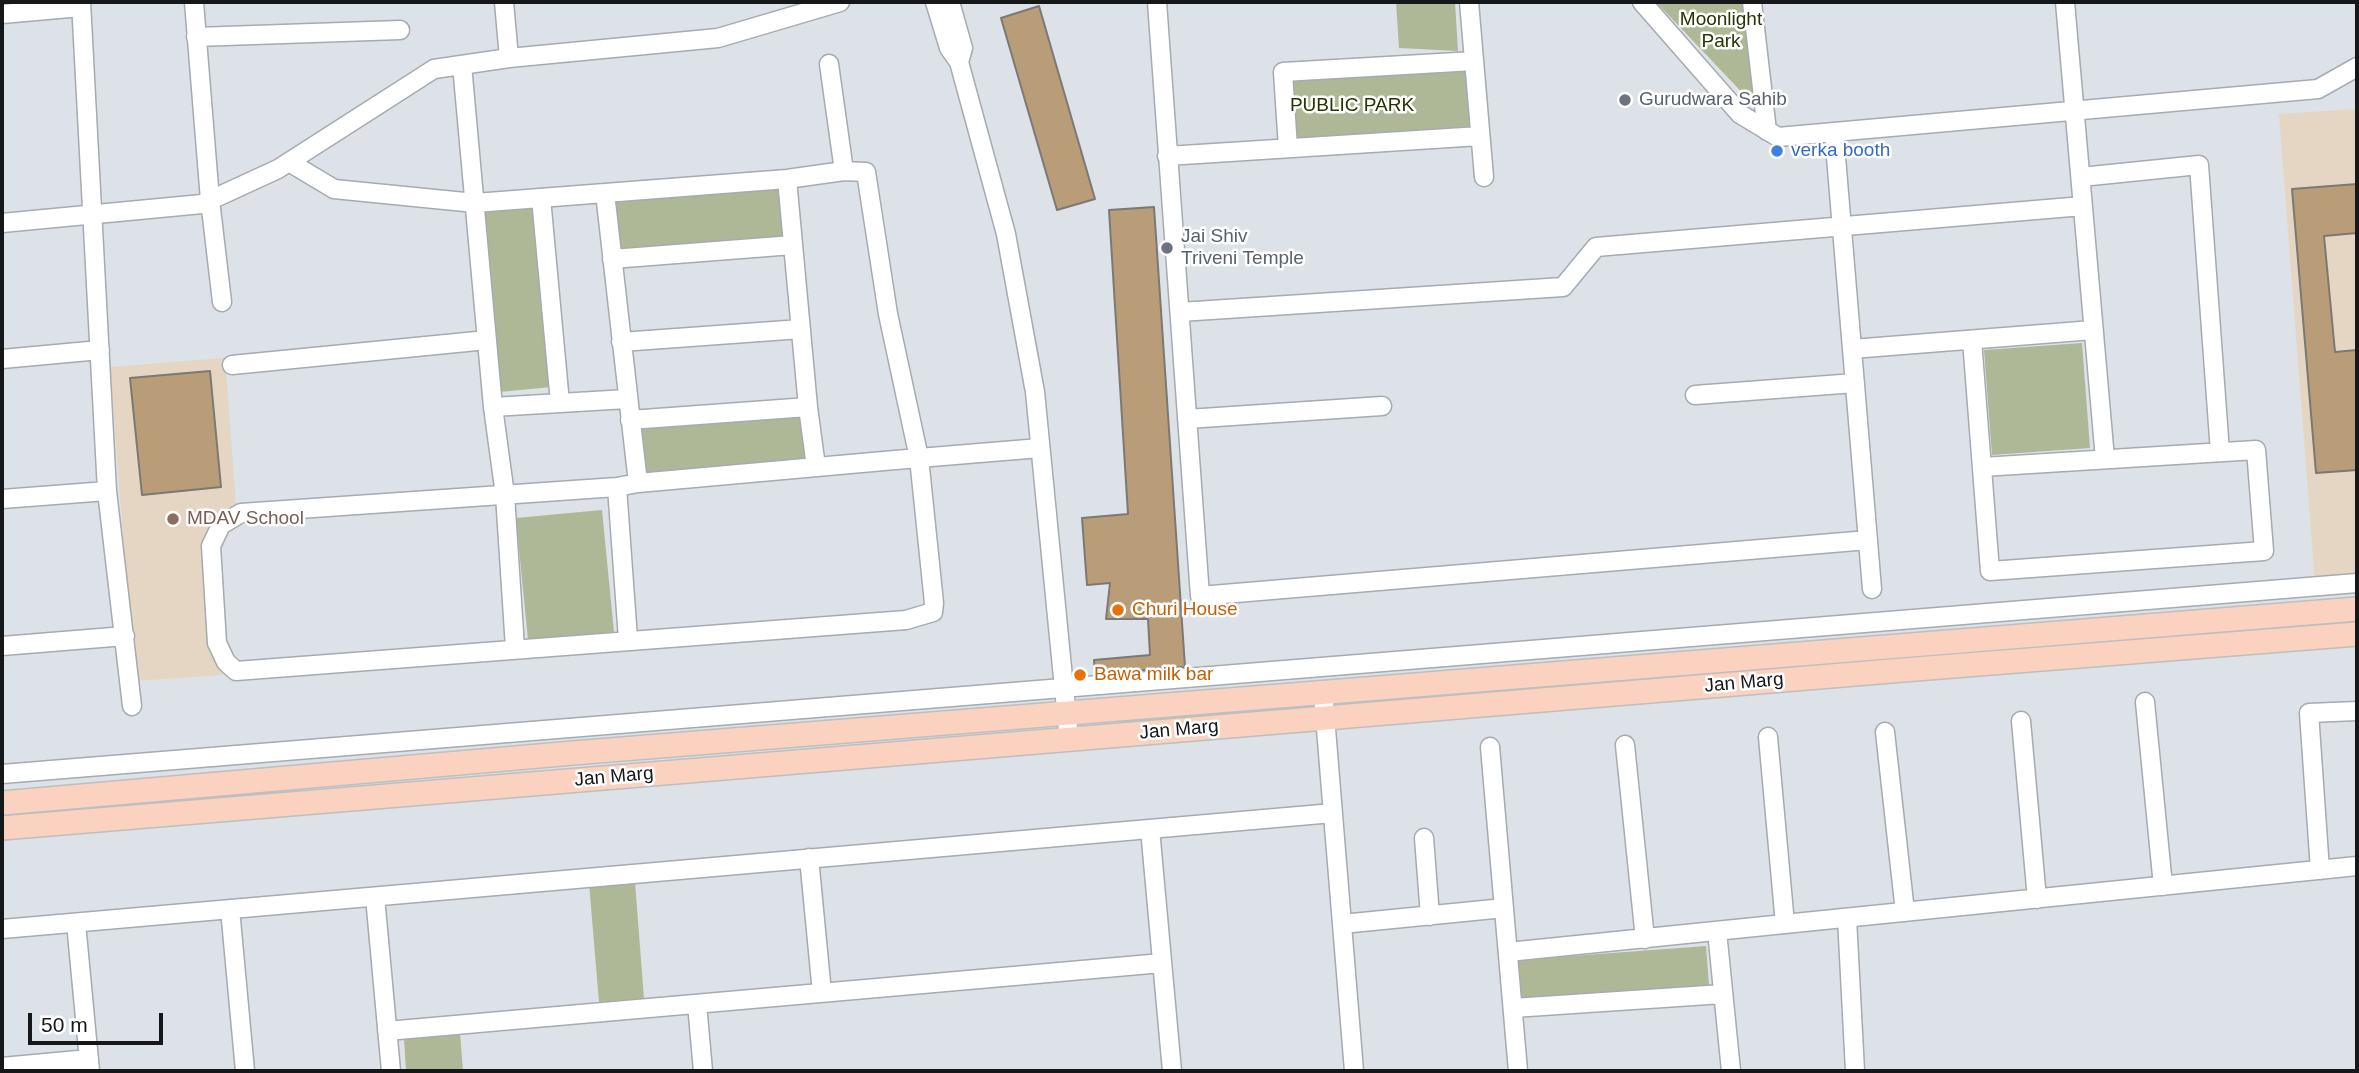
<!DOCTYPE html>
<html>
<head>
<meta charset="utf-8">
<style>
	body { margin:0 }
	#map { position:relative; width:2359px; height:1073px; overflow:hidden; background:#dce2e8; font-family:Helvetica,sans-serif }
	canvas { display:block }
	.frame { position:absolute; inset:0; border:4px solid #151719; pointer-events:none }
	.scale { position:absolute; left:28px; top:1013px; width:135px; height:32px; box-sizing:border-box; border:4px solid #151719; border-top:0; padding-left:9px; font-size:21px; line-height:24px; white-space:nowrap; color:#151719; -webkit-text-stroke:5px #fff; paint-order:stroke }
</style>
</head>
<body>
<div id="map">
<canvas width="2359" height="1073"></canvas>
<div class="frame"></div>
<div class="scale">50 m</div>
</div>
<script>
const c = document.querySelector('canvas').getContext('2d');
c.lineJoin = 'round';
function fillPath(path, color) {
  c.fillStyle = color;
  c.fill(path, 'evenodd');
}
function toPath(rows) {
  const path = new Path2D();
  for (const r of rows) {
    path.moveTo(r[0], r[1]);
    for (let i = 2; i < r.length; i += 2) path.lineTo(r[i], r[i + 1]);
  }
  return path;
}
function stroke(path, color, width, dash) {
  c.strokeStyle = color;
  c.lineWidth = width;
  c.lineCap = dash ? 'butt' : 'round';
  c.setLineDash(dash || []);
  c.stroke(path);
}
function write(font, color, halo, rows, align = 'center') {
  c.font = font + ' Helvetica,sans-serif';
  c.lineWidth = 5;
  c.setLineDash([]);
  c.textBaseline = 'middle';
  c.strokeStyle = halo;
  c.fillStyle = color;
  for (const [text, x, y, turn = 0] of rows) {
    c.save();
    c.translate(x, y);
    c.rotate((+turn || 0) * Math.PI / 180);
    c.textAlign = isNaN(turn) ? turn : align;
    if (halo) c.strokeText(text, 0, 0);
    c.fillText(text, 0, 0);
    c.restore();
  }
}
const education = toPath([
	[2357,109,2357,581,2315,584,2279,114],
	[225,358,237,518,210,520,222,675,134,681,110,367]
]);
const green = toPath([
	[1396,2,1455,2,1458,51,1399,48],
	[1656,2,1747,2,1754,105],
	[1474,61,1480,136,1288,148,1283,72],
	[782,186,786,240,618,253,614,199],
	[536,203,552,387,499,392,482,207],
	[2082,343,2090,448,1992,455,1984,350],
	[803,412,808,473,642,487,637,426],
	[602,510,614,632,528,640,516,518],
	[635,882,644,999,599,1002,589,883],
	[1706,946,1709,985,1521,999,1518,960],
	[460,1033,463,1071,406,1071,404,1038]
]);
const building = toPath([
	[1039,6,1095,199,1057,210,1001,18,1039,6],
	[2357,184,2357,233,2324,236,2335,352,2357,350,2357,470,2316,473,2292,189,2357,184],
	[1154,207,1185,667,1095,674,1094,660,1150,655,1148,619,1106,619,1110,583,1087,585,1082,518,1128,514,1109,210,1154,207],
	[210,371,221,487,142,495,130,378,210,371]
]);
const minor = toPath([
	[81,2,107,491,132,706],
	[194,2,210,200,222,302],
	[504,2,509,58],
	[935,2,949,48,959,62,1006,234,1035,392,1069,739],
	[950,2,963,48,959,62],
	[1157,2,1200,596,1868,540],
	[1469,2,1484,177],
	[1642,2,1740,114,1778,137,2318,89,2357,67],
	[1752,2,1767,131],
	[2065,2,2105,459],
	[2,14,81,7],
	[196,37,400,30],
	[829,64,844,171,866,172,888,314,919,458,934,603,933,612,906,620,236,671,226,662,217,643,211,546,221,525,241,513,617,487,638,483,895,460,919,458,1040,448],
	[462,65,493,407,505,495,515,648],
	[1834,133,1872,589],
	[1288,148,1283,72,1474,61],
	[1167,156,1480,136],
	[289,162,334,189,475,203,787,179,844,171],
	[2081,177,2199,165,2220,452],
	[787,179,808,407,816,467],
	[605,193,638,483],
	[541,198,560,403],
	[2,223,202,204,278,169,434,69,509,58,718,38,840,2],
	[612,259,793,245],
	[1180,312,1563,287,1596,247,2083,206],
	[1972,340,1990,571,2264,551,2256,450,1982,467],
	[621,342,801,329],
	[1852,349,2093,330],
	[2,359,100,350],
	[232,365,487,340],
	[1695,395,1855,383],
	[493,407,627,399],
	[1187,419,1382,406],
	[630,420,808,407],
	[617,487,628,639],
	[2,499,107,491],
	[2,646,125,636],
	[1323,692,1354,1071],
	[2145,702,2163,886],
	[2021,721,2037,899],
	[1885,732,1905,912],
	[1768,737,1785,924],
	[1625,745,1645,939],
	[1490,747,1518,1071],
	[2,774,2357,583],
	[1150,829,1172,1071],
	[1424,838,1430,916],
	[809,858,822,993],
	[2320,870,2309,713,2357,711],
	[375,897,391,1071],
	[230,909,245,1071],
	[1847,918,1855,1071],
	[76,923,90,1071],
	[1342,924,1504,908],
	[2,929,1333,813],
	[1717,931,1731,1071],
	[1508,952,2357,866],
	[697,1004,703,1071],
	[1513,1008,1723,994],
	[387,1031,1162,963],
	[2,1067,89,1059]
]);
const major = toPath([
	[2,803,573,753,2357,609],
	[2,828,1903,670,2357,634]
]);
const markers = [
	[1625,100,7,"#6b7280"],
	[1777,151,7,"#3f7fe0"],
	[1167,248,7,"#6b7280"],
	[173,519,7,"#8d6e63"],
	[1118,610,7,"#e8710a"],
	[1080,675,7,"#e8710a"]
];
const parkNames = [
	["Moonlight",1721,20],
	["Park",1721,42],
	["PUBLIC PARK",1352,106]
];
const worshipNames = [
	["Gurudwara Sahib",1639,100],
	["Jai Shiv",1181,237],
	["Triveni Temple",1181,259]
];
const shopNames = [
	["verka booth",1791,151]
];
const educationNames = [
	["MDAV School",187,519]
];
const foodNames = [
	["Churi House",1132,610],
	["Bawa milk bar",1094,675]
];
const streetNames = [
	["Jan Marg",1744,683,-5],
	["Jan Marg",1179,730,-5],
	["Jan Marg",614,777,-5]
];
fillPath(education, '#e5d5c3');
fillPath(green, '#aeb897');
fillPath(building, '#b99d79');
stroke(building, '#7c7873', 2);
stroke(minor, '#a5abb0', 21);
stroke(major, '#bdbebf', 26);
stroke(minor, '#fff', 18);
stroke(major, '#fbd2bf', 23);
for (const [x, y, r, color] of markers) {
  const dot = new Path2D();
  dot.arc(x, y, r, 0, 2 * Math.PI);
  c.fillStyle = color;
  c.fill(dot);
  stroke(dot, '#fff', 2.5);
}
write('19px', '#293300', '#fff', parkNames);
write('19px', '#5b616d', '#fff', worshipNames, 'left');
write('19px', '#366cbe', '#fff', shopNames, 'left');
write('19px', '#785e54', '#fff', educationNames, 'left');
write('19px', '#c56008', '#fff', foodNames, 'left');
write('19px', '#151719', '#fff', streetNames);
</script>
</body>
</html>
